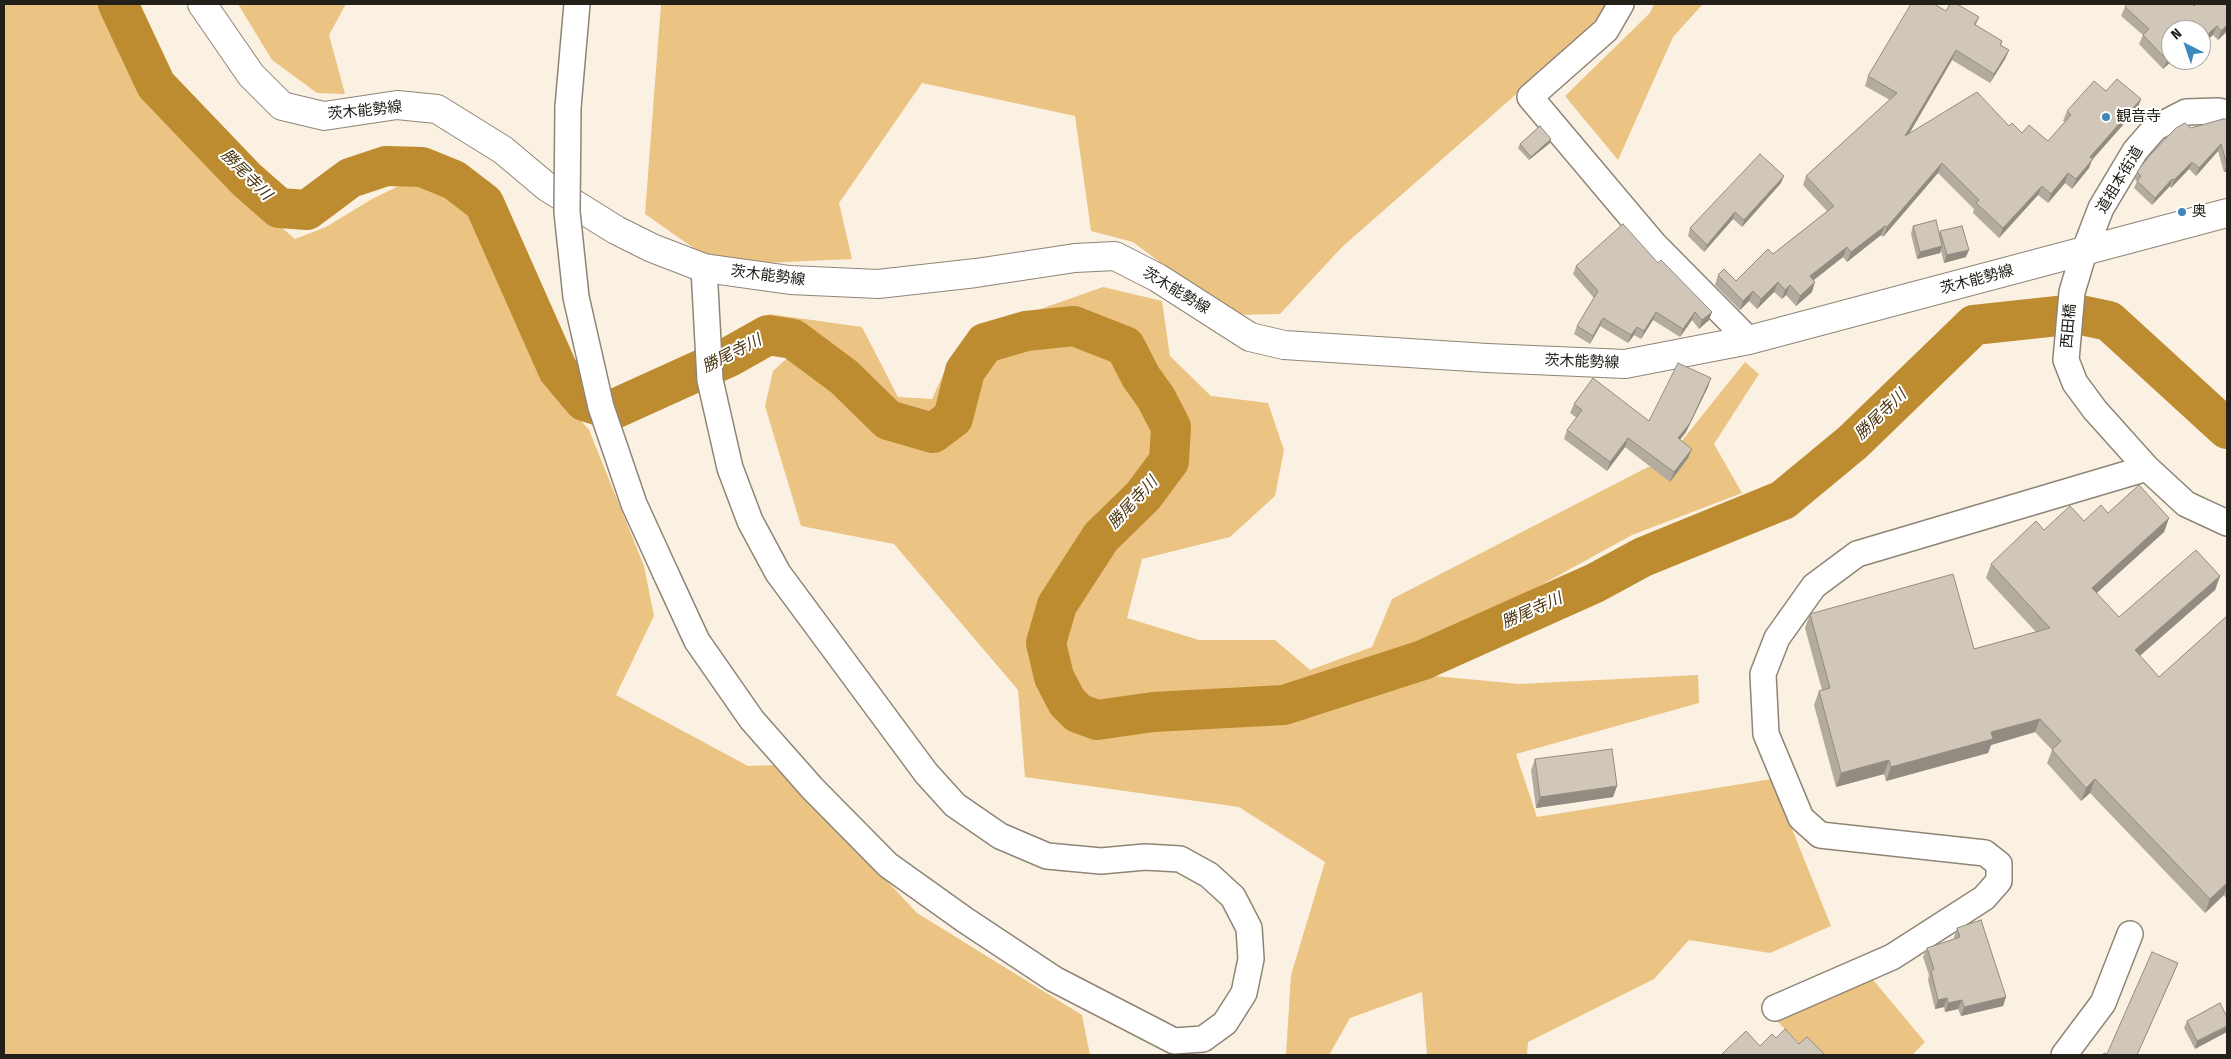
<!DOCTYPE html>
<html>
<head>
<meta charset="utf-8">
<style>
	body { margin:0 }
	#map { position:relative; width:2231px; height:1059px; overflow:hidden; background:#fbf1e2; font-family:"Fira Sans Condensed",sans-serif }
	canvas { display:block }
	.frame { position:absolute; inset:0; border:5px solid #23201a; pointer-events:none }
	.north { position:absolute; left:2161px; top:20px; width:50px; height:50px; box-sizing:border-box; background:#fff; border:1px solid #a7a6a3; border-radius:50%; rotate:319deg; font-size:14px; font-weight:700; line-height:20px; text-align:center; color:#23201a }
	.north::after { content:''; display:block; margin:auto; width:18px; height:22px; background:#3c87bb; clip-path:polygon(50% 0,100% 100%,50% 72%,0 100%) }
</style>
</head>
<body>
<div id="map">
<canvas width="2231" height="1059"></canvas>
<div class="frame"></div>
<div class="north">N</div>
</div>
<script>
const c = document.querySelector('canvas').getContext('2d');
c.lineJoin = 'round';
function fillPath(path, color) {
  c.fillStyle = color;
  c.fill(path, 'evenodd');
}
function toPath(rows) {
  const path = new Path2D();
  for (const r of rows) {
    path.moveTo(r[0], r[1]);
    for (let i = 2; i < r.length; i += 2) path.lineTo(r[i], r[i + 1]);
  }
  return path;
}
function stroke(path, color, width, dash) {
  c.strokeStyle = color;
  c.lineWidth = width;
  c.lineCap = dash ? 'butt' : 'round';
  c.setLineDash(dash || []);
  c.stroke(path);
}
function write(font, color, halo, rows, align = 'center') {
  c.font = font + ' "Fira Sans Condensed","Noto Sans JP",sans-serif';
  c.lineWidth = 4;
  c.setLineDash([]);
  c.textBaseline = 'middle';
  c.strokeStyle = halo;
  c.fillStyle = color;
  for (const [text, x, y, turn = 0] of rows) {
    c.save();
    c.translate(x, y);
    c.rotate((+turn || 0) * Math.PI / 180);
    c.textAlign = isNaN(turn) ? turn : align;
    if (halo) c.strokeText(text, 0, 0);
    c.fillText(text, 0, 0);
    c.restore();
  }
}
const green = toPath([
	[4,4,98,4,138,93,215,170,295,239,326,227,372,199,417,177,447,192,482,220,547,380,589,430,644,566,654,616,616,695,748,766,778,765,917,913,1082,1015,1090,1055,4,1055],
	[238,4,346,4,329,35,345,94,317,93,272,60],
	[661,4,1609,4,1594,26,1342,247,1280,314,1230,315,1133,242,1091,231,1075,116,922,83,839,203,852,259,718,265,645,214],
	[1654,4,1703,4,1673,37,1618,160,1565,96,1650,13],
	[1103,287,1162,301,1170,356,1211,396,1268,403,1284,450,1275,496,1230,537,1142,559,1127,618,1199,640,1275,640,1310,670,1372,647,1392,599,1648,467,1675,469,1680,443,1745,362,1759,374,1714,444,1742,493,1632,535,1423,650,1285,698,1156,705,1103,712,1084,706,1075,698,1062,675,1052,645,1065,606,1103,542,1147,502,1174,464,1178,428,1131,344,1073,321,1024,324,1035,311],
	[769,314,862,327,898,397,932,399,947,366,956,376,947,413,930,422,892,412,852,372,799,334,769,328],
	[1073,333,1118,356,1131,384,1160,429,1159,458,1094,532,1047,599,1036,643,1047,681,1058,705,1070,717,1093,729,1279,721,1435,676,1519,684,1698,675,1699,703,1516,754,1537,817,1772,779,1831,926,1770,953,1689,940,1654,979,1528,1042,1527,1055,1427,1055,1422,992,1350,1018,1329,1055,1286,1055,1291,975,1325,862,1239,807,1025,777,1018,690,894,544,801,526,765,406,773,371,794,352,837,384,881,429,931,444,959,424,975,377,990,351,1030,338],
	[1869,975,1925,1042,1912,1055,1811,1055,1777,1021]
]);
const river = toPath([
	[118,4,156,85,246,179,279,208,307,210,350,178,386,166,422,167,454,180,484,203,558,370,584,401,612,410,729,357,768,335,793,339,844,377,888,420,933,433,953,418,965,371,985,343,1026,331,1074,326,1125,346,1141,377,1156,398,1171,427,1169,461,1143,496,1101,537,1057,605,1046,643,1054,677,1067,702,1078,713,1097,720,1153,712,1284,705,1423,660,1595,583,1643,557,1783,500,1853,442,1974,325,2076,314,2109,321,2227,429]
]);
const minor = toPath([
	[1621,4,1606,30,1530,97,1654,244,1749,340],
	[568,107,577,4],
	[2227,113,2218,111,2186,112,2155,128,2135,151,2101,208,2084,252,2072,292,2066,360,2075,383,2095,410,2147,468,2186,504,2227,523],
	[666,574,697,641,752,720,813,789,888,865,965,920,1054,979,1174,1041,1203,1039,1225,1023,1244,993,1251,959,1249,928,1233,897,1209,875,1180,859,1145,857,1101,861,1047,856,1000,836,955,805,926,773,778,573,750,521,730,468,710,380,704,268],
	[1775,1008,1892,957,1984,898,1999,881,1999,864,1985,853,1820,835,1801,818,1766,734,1763,674,1777,638,1814,586,1857,554,2147,468],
	[2064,1055,2103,1003,2130,934]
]);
const major = toPath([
	[202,4,251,75,282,106,324,116,397,105,437,109,503,150,547,187,616,230,652,248,704,268,790,280,878,284,976,273,1075,258,1115,256,1158,278,1250,337,1284,345,1487,358,1625,364,1749,340,2227,213]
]);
const minorBridge = toPath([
	[568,107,567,212,576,297,601,407,634,504,666,574]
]);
const wall = toPath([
	[2227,4,2227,37,2225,33,2218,40,2213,35,2171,30,2171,60,2173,60,2163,69,2139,44,2143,35,2121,16,2125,7,2194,6],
	[1946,11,1979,17,1976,25,2002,41,2001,45,2009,50,2005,59,1990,83,1952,60,1909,134,2009,126,2022,133,2048,141,2065,122,2063,121,2067,111,2106,91,2141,99,2137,109,2092,160,2089,168,2072,189,2065,183,2048,203,2038,195,1999,238,1973,213,1974,209,1938,173,1883,237,1881,235,1847,262,1843,257,1814,280,1812,292,1796,306,1786,295,1782,299,1774,292,1757,309,1749,301,1740,310,1715,285,1718,275,1736,281,1773,254,1827,211,1803,185,1806,176,1890,100,1865,86,1868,76],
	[2227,119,2227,171,2224,172,2218,151,2196,176,2189,169,2171,188,2170,186,2152,205,2134,188,2137,181,2135,180,2137,172,2191,128],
	[1550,143,1529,160,1518,148,1520,144],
	[1781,183,1742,227,1733,219,1704,252,1688,236,1690,228],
	[1913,226,1939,234,1940,231,1966,257,1944,263,1941,251,1940,253,1917,259,1911,234],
	[1658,263,1712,312,1709,320,1699,329,1692,320,1680,337,1653,320,1641,339,1634,335,1628,343,1600,326,1590,344,1574,334,1577,326,1594,298,1573,274,1576,266],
	[1708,387,1686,432,1680,440,1688,458,1670,482,1625,447,1607,471,1564,439,1567,430,1577,418,1570,413,1574,404,1649,421],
	[2108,513,2169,518,2164,532,2096,593,2119,617,2220,576,2215,590,2140,656,2159,677,2227,616,2227,900,2224,895,2205,913,2090,793,2081,801,2047,763,2052,750,2035,732,1991,745,1988,753,1886,781,1884,774,1836,787,1814,705,1819,691,1822,690,1805,628,1810,614,1974,649,2036,632,1986,578,1991,564,2044,530,2084,521],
	[1535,759,1617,786,1613,797,1536,808,1531,770],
	[1957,928,2006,997,2003,1006,1961,1016,1958,1009,1945,1012,1944,1007,1935,1009,1928,980,1929,975,1923,957,1927,948,1954,939,1954,937],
	[2220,1003,2195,1049,2184,1028,2187,1021]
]);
const shadedWall = toPath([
	[2227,25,2227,28,2225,33,2218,40,2221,31],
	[2217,26,2213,35,2201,46,2201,40],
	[1956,50,1952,60,1902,146,1905,136],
	[2009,50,2005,59,1990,83,1994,74],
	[2171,56,2171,60,2173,60,2163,69,2167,60],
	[2141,99,2137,109,2092,160,2089,168,2072,189,2076,179,2090,157],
	[1551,139,1550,143,1529,160,1531,157],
	[2221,144,2218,151,2196,176,2199,168],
	[2192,162,2189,169,2171,188,2174,180],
	[1942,163,1938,173,1883,237,1887,227],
	[2227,165,2227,171,2224,172],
	[2068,173,2065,183,2048,203,2051,194],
	[1784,176,1781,183,1742,227,1744,220],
	[2172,179,2170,186,2152,205,2155,198],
	[2042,186,2038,195,1999,238,2003,228],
	[1735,212,1733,219,1704,252,1707,245],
	[1885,226,1881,235,1847,262,1851,252],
	[1942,246,1940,253,1917,259,1920,252],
	[1847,247,1843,257,1806,286,1810,276],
	[1969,250,1966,257,1944,263,1947,255],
	[1778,282,1774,292,1757,309,1761,299],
	[1815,282,1812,292,1796,306,1800,296],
	[1790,285,1786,295,1782,299,1785,290],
	[1753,291,1749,301,1740,310,1743,301],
	[1656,312,1653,320,1641,339,1644,331],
	[1695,312,1692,320,1680,337,1683,329],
	[1712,312,1709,320,1699,329,1702,320],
	[1603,318,1600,326,1590,344,1593,336],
	[1637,327,1634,335,1628,343,1631,335],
	[1711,378,1708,387,1686,432,1674,447,1678,438],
	[1628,438,1625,447,1607,471,1610,462],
	[1692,449,1688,458,1670,482,1674,472],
	[2169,518,2164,532,2087,602,2092,588],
	[2220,576,2215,590,2130,664,2135,650],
	[2040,719,2035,732,1991,745,1988,753,1886,781,1891,767,1991,732],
	[1889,760,1884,774,1836,787,1841,773],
	[2095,779,2090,793,2081,801,2086,788],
	[1617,786,1613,797,1536,808,1540,797],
	[2227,883,2227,886,2224,895,2205,913,2210,899],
	[2178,963,2174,973,2137,1055],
	[2006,997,2003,1006,1961,1016,1964,1007],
	[1947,998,1944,1007,1935,1009,1938,1000],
	[1962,1000,1958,1009,1945,1012,1948,1003],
	[2227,1026,2227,1032,2195,1049,2197,1041]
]);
const building = toPath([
	[1911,4,1934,4,1946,11,1950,4,1957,4,1979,17,1974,24,2002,41,2000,45,2009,50,1994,74,1956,50,1905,136,1977,92,2009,126,2012,123,2022,133,2029,125,2048,141,2071,115,2067,111,2094,81,2106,91,2117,79,2141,99,2090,157,2093,159,2076,179,2068,173,2051,194,2042,186,2003,228,1976,203,1979,200,1942,163,1887,227,1885,226,1851,252,1847,247,1810,276,1815,282,1800,296,1790,285,1785,290,1778,282,1761,299,1753,291,1743,301,1718,275,1724,269,1736,281,1768,249,1773,254,1834,206,1806,176,1897,93,1868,76,1911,4],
	[2127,4,2192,4,2194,6,2196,4,2227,4,2227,25,2221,31,2217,26,2201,40,2201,30,2171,30,2171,56,2167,60,2143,35,2149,29,2125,7,2127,4],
	[2223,119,2227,119,2227,165,2221,144,2199,168,2192,162,2174,180,2172,179,2155,198,2137,181,2141,176,2137,172,2149,156,2176,128,2185,123,2191,128,2223,119],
	[1540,126,1551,139,1531,157,1520,144,1540,126],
	[1760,154,1784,176,1744,220,1735,212,1707,245,1690,228,1760,154],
	[1936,220,1942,246,1920,252,1913,226,1936,220],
	[1623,224,1658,263,1661,260,1712,312,1702,320,1695,312,1683,329,1656,312,1644,331,1637,327,1631,335,1603,318,1593,336,1577,326,1598,291,1576,266,1623,224],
	[1962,226,1969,250,1947,255,1940,231,1962,226],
	[1678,363,1711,378,1690,423,1678,438,1692,449,1674,472,1628,438,1610,462,1567,430,1582,410,1574,404,1593,378,1649,421,1678,363],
	[2139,485,2169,518,2092,588,2119,617,2196,550,2220,576,2135,650,2159,677,2227,616,2227,883,2210,899,2095,779,2086,788,2052,750,2061,741,2040,719,1991,732,1993,739,1891,767,1889,760,1841,773,1819,691,1830,688,1810,614,1953,574,1974,649,2050,628,1991,564,2036,521,2044,530,2070,506,2084,521,2101,505,2108,513,2139,485],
	[1612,749,1617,786,1540,797,1535,759,1612,749],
	[1981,920,2006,997,1964,1007,1962,1000,1948,1003,1947,998,1938,1000,1931,971,1934,969,1927,948,1960,937,1957,928,1981,920],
	[2152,952,2178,963,2137,1055,2103,1055,2104,1053,2107,1054,2152,952],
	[2220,1003,2227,1017,2227,1026,2197,1041,2187,1021,2220,1003],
	[1785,1029,1799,1044,1807,1037,1825,1055,1723,1055,1722,1054,1746,1031,1760,1046,1772,1034,1776,1038,1785,1029]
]);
const markers = [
	[2106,117,5,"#3c87bb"],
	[2182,212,5,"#3c87bb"]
];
const streetNames = [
	["茨木能勢線",365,111,-6],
	["道祖本街道",2120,180,-59],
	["茨木能勢線",768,276,7],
	["茨木能勢線",1977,280,-15],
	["茨木能勢線",1176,291,31],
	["西田橋",2069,326,-85],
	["茨木能勢線",1582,362,2]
];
const poiNames = [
	["観音寺",2116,117],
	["奥",2192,212]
];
const waterNames = [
	["勝尾寺川",246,175,45],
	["勝尾寺川",732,354,-27],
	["勝尾寺川",1881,415,-44],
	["勝尾寺川",1133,503,-47],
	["勝尾寺川",1532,611,-24]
];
fillPath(green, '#ebc383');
stroke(river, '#be8c30', 40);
stroke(minor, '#8e8577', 28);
stroke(major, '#8e8577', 30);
stroke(minor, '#fff', 25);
stroke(major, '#fff', 28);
stroke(minorBridge, '#8e8577', 28, []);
stroke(minorBridge, '#fff', 25);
fillPath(wall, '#b3ab9e');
fillPath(shadedWall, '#928b81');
fillPath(building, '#d0c7b8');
stroke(building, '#928b81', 1);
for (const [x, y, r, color] of markers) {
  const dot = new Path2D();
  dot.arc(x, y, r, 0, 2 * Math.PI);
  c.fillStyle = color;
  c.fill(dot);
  stroke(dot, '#fff', 2);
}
write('15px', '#23201a', '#fff', streetNames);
write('15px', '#23201a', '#fff', poiNames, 'left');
write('italic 16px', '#49340e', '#fff', waterNames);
</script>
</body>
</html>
